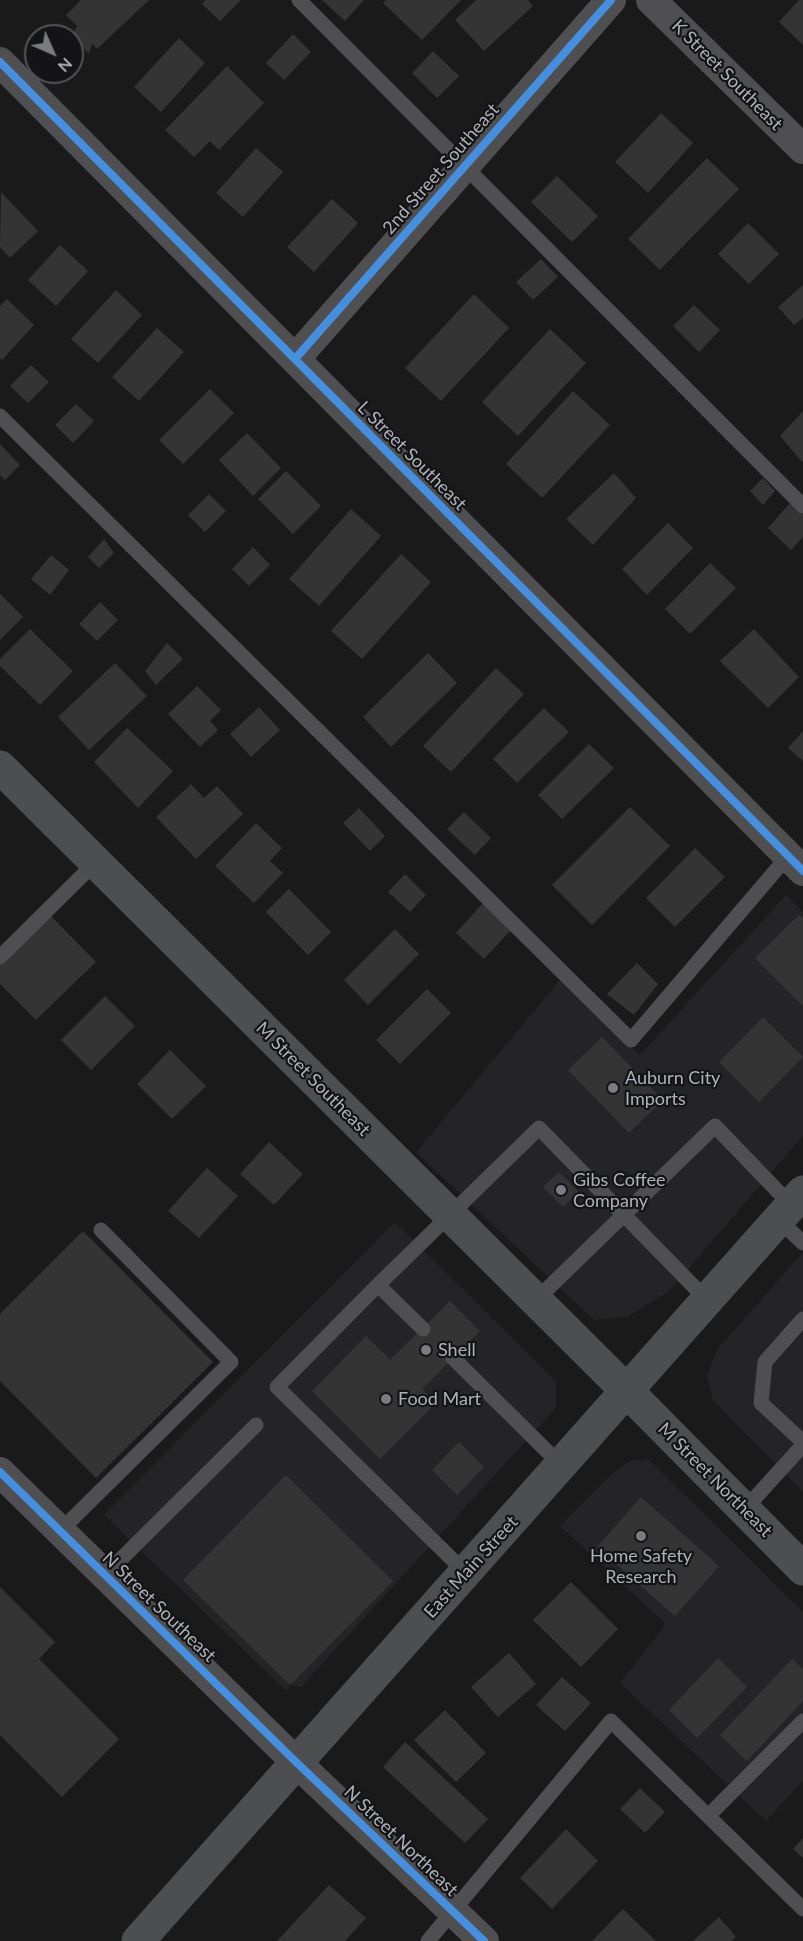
<!DOCTYPE html>
<html>
<head>
<meta charset="utf-8">
<style>
	body { margin:0 }
	#map { position:relative; width:803px; height:1941px; overflow:hidden; background:#1a1a1a; font-family:Lato,sans-serif }
	canvas { display:block }
	.north { position:absolute; left:24px; top:24px; width:60px; height:60px; box-sizing:border-box; background:#141416; border:2px solid #515357; border-radius:50%; rotate:135deg; font-size:16px; font-weight:700; line-height:24px; text-align:center; color:#adb1b9 }
	.north::after { content:''; display:block; margin:auto; width:21px; height:27px; background:#7a7c81; clip-path:polygon(50% 0,100% 100%,50% 72%,0 100%) }
</style>
</head>
<body>
<div id="map">
<canvas width="803" height="1941"></canvas>
<div class="north">N</div>
</div>
<script>
const c = document.querySelector('canvas').getContext('2d');
c.lineJoin = 'round';
function fillPath(path, color) {
  c.fillStyle = color;
  c.fill(path, 'evenodd');
}
function toPath(rows) {
  const path = new Path2D();
  for (const r of rows) {
    path.moveTo(r[0], r[1]);
    for (let i = 2; i < r.length; i += 2) path.lineTo(r[i], r[i + 1]);
  }
  return path;
}
function stroke(path, color, width, dash) {
  c.strokeStyle = color;
  c.lineWidth = width;
  c.lineCap = dash ? 'butt' : 'round';
  c.setLineDash(dash || []);
  c.stroke(path);
}
function write(font, color, halo, rows, align = 'center') {
  c.font = font + ' Lato,sans-serif';
  c.lineWidth = 4.5;
  c.setLineDash([]);
  c.textBaseline = 'middle';
  c.strokeStyle = halo;
  c.fillStyle = color;
  for (const [text, x, y, turn = 0] of rows) {
    c.save();
    c.translate(x, y);
    c.rotate((+turn || 0) * Math.PI / 180);
    c.textAlign = isNaN(turn) ? turn : align;
    if (halo) c.strokeText(text, 0, 0);
    c.fillText(text, 0, 0);
    c.restore();
  }
}
const built = toPath([
	[786,895,803,912,803,1136,669,1291,629,1316,594,1320,416,1152,560,980,640,1055],
	[395,1222,556,1382,556,1408,301,1687,290,1685,286,1691,104,1515],
	[803,1252,803,1492,713,1400,707,1376,717,1350],
	[648,1459,803,1612,803,1781,766,1821,620,1683,666,1624,560,1526,613,1473,630,1461]
]);
const building = toPath([
	[81,0,149,0,97,49,92,44,89,54,71,36,77,26,66,15],
	[205,0,241,0,220,21,202,4],
	[322,0,364,0,345,21],
	[386,0,461,0,422,40,383,3],
	[476,0,528,0,533,6,484,51,455,20],
	[799,0,803,0,803,45,779,22],
	[293,34,311,52,284,80,266,63],
	[179,38,205,63,161,112,134,87],
	[433,51,459,76,437,98,412,73],
	[227,66,264,103,219,150,210,141,194,157,165,130],
	[661,113,693,143,648,193,615,162],
	[256,148,283,172,243,217,216,193],
	[707,158,739,189,660,270,628,239],
	[557,176,598,216,572,242,531,202],
	[1,192,38,231,10,258,0,247],
	[332,199,358,223,314,272,287,247],
	[748,223,779,254,749,284,718,254],
	[60,245,88,271,56,306,28,280],
	[541,259,558,277,533,300,516,282],
	[803,285,803,318,794,325,778,307],
	[116,290,142,315,98,363,71,339],
	[474,294,509,328,441,401,405,368],
	[7,299,34,325,2,360,0,358,0,306],
	[694,305,720,330,699,352,673,326],
	[157,328,184,352,139,401,112,377],
	[550,329,586,363,518,436,482,402],
	[31,365,49,382,28,403,10,386],
	[210,389,234,413,183,464,159,440],
	[573,391,610,425,542,498,506,464],
	[76,404,94,421,73,443,55,425],
	[803,411,803,461,802,462,780,436],
	[247,433,281,468,253,496,219,460],
	[0,444,20,465,5,480,0,475],
	[286,471,321,506,293,534,258,499],
	[614,473,636,498,593,545,566,519],
	[763,478,775,491,763,505,750,491],
	[209,494,226,511,205,532,188,515],
	[790,503,803,514,803,537,791,550,768,528],
	[351,509,381,536,319,606,289,579],
	[668,523,693,548,647,595,622,569],
	[104,539,114,553,99,568,88,557],
	[253,547,270,565,249,586,232,569],
	[401,554,431,582,362,659,331,631],
	[51,555,69,570,50,595,31,579],
	[710,563,736,588,690,634,665,609],
	[0,594,23,617,0,640],
	[100,602,118,620,97,641,79,624],
	[30,629,73,671,40,705,0,666,0,659],
	[754,629,799,677,768,708,720,661],
	[167,643,183,659,156,685,145,671],
	[428,653,457,683,391,747,363,717],
	[115,663,147,696,89,750,58,717],
	[496,668,524,694,451,772,423,746],
	[197,686,221,710,210,721,218,730,200,747,168,714],
	[259,707,280,730,251,757,230,734],
	[544,708,569,732,517,783,493,759],
	[127,728,173,771,138,808,94,762],
	[803,731,803,761,788,748],
	[589,744,614,768,562,819,538,795],
	[191,784,204,798,217,786,243,814,196,859,156,817],
	[630,807,670,846,592,925,552,885],
	[359,808,385,836,370,851,343,823],
	[464,812,491,838,475,855,447,829],
	[256,823,282,848,270,861,283,873,254,903,215,866],
	[695,848,725,877,675,927,646,898],
	[405,874,426,895,410,912,388,892],
	[289,889,331,932,308,955,266,912],
	[483,903,511,930,484,959,456,933],
	[49,914,96,962,36,1020,0,984,0,961],
	[799,915,803,918,803,1006,755,958],
	[395,929,419,954,368,1005,344,980],
	[637,963,658,984,634,1015,607,994],
	[427,989,451,1013,400,1064,376,1040],
	[105,996,135,1026,91,1070,61,1040],
	[763,1017,803,1057,759,1102,719,1062],
	[602,1037,663,1100,629,1133,568,1070],
	[170,1050,206,1086,172,1119,137,1084],
	[269,1142,303,1174,274,1205,240,1174],
	[207,1168,238,1196,199,1238,168,1211],
	[559,1172,579,1192,563,1207,543,1187],
	[83,1231,213,1362,96,1478,0,1381,0,1314],
	[450,1301,480,1331,422,1389,436,1403,380,1459,312,1391,366,1336,390,1360],
	[459,1442,484,1467,457,1495,432,1470],
	[286,1475,393,1581,290,1685,183,1580],
	[641,1497,719,1566,675,1616,597,1547],
	[571,1582,618,1629,581,1667,533,1620],
	[0,1587,55,1642,39,1659,119,1739,62,1797,0,1735],
	[509,1653,536,1684,498,1717,471,1687],
	[718,1658,747,1687,697,1738,669,1710],
	[792,1659,803,1669,803,1701,747,1761,720,1735],
	[562,1677,591,1703,565,1731,536,1705],
	[445,1710,486,1753,456,1782,414,1740],
	[405,1742,488,1819,465,1843,383,1767],
	[640,1788,665,1812,645,1833,620,1809],
	[566,1829,598,1861,552,1909,520,1878],
	[803,1838,803,1858,793,1849],
	[329,1885,366,1918,345,1941,277,1941],
	[623,1909,656,1941,592,1941],
	[719,1917,736,1937,731,1941,693,1941]
]);
const service = toPath([
	[299,0,803,506],
	[0,416,631,1040,788,856],
	[0,957,96,862],
	[778,1219,803,1243],
	[378,1285,423,1329],
	[536,1300,715,1126,791,1205],
	[803,1319,765,1362,761,1403,803,1442],
	[453,1358,561,1465],
	[744,1510,803,1445],
	[60,1531,231,1362,101,1230],
	[466,1573,277,1387,378,1285,539,1128,707,1300],
	[105,1575,256,1425],
	[708,1816,803,1721],
	[428,1941,611,1721,803,1909]
]);
const minor = toPath([
	[651,0,803,149],
	[0,62,803,871],
	[295,359,611,0],
	[0,1472,296,1762,484,1941]
]);
const secondary = toPath([
	[0,767,627,1391,803,1569],
	[138,1941,803,1192]
]);
const cycleway = toPath([
	[0,62,803,871],
	[295,359,611,0],
	[0,1472,296,1762,484,1941]
]);
const markers = [
	[613,1088,6,"#7a7c81"],
	[561,1190,6,"#7a7c81"],
	[426,1350,6,"#7a7c81"],
	[386,1399,6,"#7a7c81"],
	[641,1536,6,"#7a7c81"]
];
const streetNames = [
	["K Street Southeast",727,75,45],
	["2nd Street Southeast",441,169,-49],
	["L Street Southeast",412,456,45],
	["M Street Southeast",313,1079,45],
	["M Street Northeast",715,1480,45],
	["East Main Street",471,1567,-48],
	["N Street Southeast",159,1607,44],
	["N Street Northeast",401,1841,44]
];
const poiNames = [
	["Auburn City",625,1078],
	["Imports",625,1099],
	["Gibs Coffee",573,1180],
	["Company",573,1201],
	["Shell",438,1350],
	["Food Mart",398,1399],
	["Home Safety",641,1556,"center"],
	["Research",641,1577,"center"]
];
fillPath(built, '#242426');
fillPath(building, '#343435');
stroke(service, '#4f4f52', 15);
stroke(minor, '#4f4f52', 30);
stroke(secondary, '#4d4e50', 33);
stroke(cycleway, '#468fdf', 8);
for (const [x, y, r, color] of markers) {
  const dot = new Path2D();
  dot.arc(x, y, r, 0, 2 * Math.PI);
  c.fillStyle = color;
  c.fill(dot);
  stroke(dot, '#141416', 2);
}
write('18px', '#adb1b9', '#141416', streetNames);
write('18px', '#adb1b9', '#141416', poiNames, 'left');
</script>
</body>
</html>
